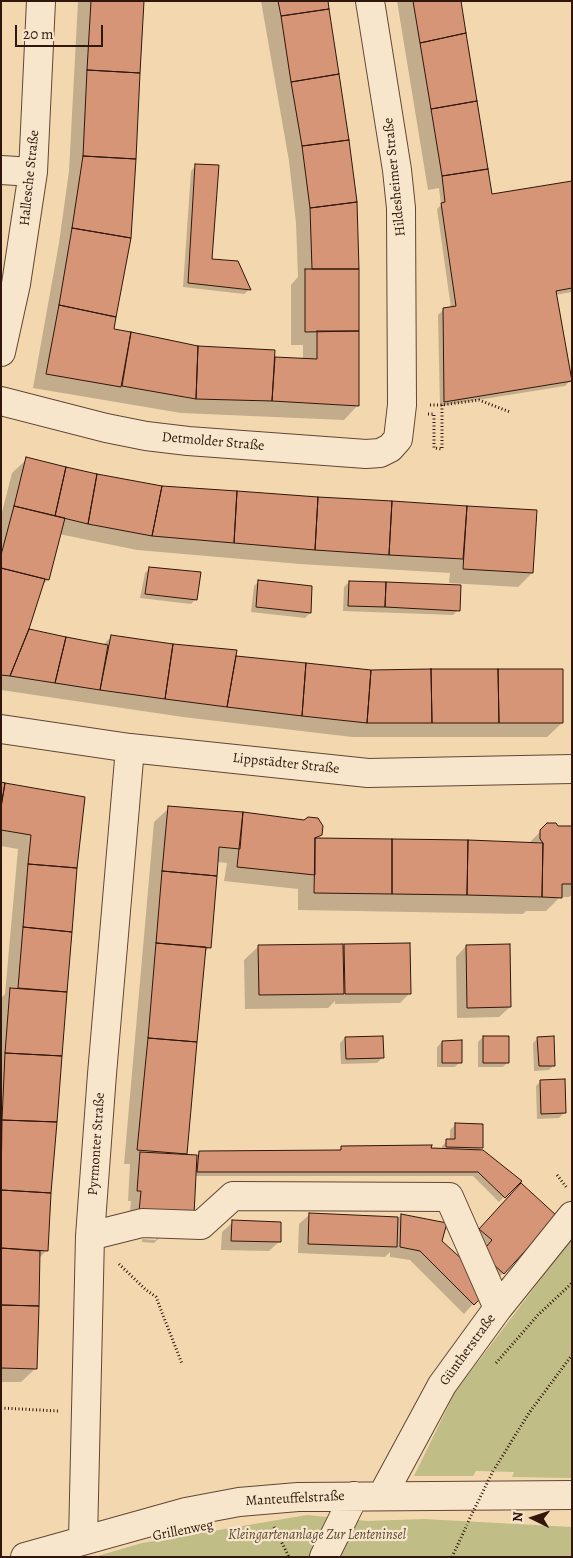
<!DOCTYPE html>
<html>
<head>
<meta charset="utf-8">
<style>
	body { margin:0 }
	#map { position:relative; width:573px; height:1558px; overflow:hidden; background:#f3d8af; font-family:Alegreya,serif }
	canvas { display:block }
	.frame { position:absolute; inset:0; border:2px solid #30160b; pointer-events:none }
	.north { position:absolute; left:508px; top:1493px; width:50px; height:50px; -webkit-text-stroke:4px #f7e6cb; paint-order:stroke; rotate:274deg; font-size:14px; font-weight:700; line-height:20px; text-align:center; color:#30160b }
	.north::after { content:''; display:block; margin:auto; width:18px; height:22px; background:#30160b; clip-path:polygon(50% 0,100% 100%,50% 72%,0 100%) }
	.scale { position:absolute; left:15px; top:25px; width:88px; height:22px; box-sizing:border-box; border:2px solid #30160b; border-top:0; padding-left:6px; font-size:15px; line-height:18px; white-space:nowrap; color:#30160b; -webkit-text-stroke:4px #f7e6cb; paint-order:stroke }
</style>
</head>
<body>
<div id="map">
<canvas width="573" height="1558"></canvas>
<div class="frame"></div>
<div class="north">N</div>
<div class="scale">20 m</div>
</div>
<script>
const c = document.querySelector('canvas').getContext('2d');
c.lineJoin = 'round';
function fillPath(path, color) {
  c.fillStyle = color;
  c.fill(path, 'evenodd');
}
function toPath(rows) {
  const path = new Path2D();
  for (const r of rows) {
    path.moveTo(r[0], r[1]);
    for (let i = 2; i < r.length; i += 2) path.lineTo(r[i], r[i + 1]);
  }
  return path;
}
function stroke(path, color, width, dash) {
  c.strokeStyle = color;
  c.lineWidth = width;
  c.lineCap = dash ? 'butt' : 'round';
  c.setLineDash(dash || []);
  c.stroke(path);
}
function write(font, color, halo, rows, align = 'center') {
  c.font = font + ' Alegreya,serif';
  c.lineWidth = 4.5;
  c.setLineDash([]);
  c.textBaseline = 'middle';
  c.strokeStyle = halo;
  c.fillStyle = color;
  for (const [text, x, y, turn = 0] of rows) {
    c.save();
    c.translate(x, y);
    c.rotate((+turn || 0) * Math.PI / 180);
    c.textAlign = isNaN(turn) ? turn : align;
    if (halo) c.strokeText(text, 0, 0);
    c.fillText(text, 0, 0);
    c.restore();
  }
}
const green = toPath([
	[572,1238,572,1478,512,1477,514,1472,476,1471,473,1476,414,1476,455,1392],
	[307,1515,367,1521,424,1519,572,1527,572,1557,94,1557,142,1543]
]);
const shadow = toPath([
	[78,1,142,1,113,330,198,348,273,358,303,359,303,345,291,345,291,285,298,277,296,223,289,161,261,1,326,1,358,405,344,420,181,413,33,388,59,243,69,171],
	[397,1,460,1,491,196,572,182,572,292,555,295,570,381,565,386,440,406,438,315,443,310,451,308,437,209,441,205,439,188,428,190],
	[196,165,210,260,249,290,244,294,183,287,191,171],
	[27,459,97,475,162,487,536,511,532,573,518,587,449,583,450,573,300,564,137,550,59,534,48,580,41,586,27,630,103,645,111,637,235,658,371,671,562,723,547,737,352,737,183,717,1,690,1,516,12,473],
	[150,568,196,599,191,604,140,598,145,573],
	[259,581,310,587,310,613,305,618,251,612,254,586],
	[349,582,458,610,453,615,343,611,344,587],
	[1,783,76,868,46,1251,39,1258,36,1368,21,1382,1,1382,1,998,5,994,18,849,1,846],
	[169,808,321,834,315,839,528,844,547,825,557,827,572,828,572,895,569,897,560,897,546,911,526,911,523,914,298,910,298,889,224,881,227,863,217,862,210,947,204,953,186,1154,184,1156,196,1156,200,1152,338,1151,342,1147,442,1150,442,1146,447,1141,450,1141,450,1130,456,1124,482,1147,478,1151,520,1181,499,1202,473,1176,195,1176,129,1221,131,1201,128,1201,130,1164,124,1164,154,822],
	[345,945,410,993,400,1003,335,1004,335,1001,328,1008,245,1009,244,960,259,946,342,948],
	[466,946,510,1007,499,1017,457,1018,456,957],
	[483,1037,508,1062,503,1067,478,1067,478,1042],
	[345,1038,382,1058,377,1063,341,1064,340,1043],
	[538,1038,554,1065,549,1070,534,1071,533,1043],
	[442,1042,460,1062,455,1067,437,1067,437,1047],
	[541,1081,564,1113,559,1118,537,1119,536,1086],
	[511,1195,503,1273,493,1283,470,1240],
	[310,1214,397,1220,401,1215,441,1241,473,1304,464,1314,410,1260,390,1257,390,1252,385,1257,298,1253,299,1224],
	[233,1222,280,1241,269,1251,221,1250,222,1232],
	[159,1230,159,1238,154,1243,142,1242,142,1239,156,1240]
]);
const building = toPath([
	[91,1,144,1,140,73,87,70,91,1],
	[278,1,328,1,329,9,281,16,278,1],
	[413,1,461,1,466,33,420,43,413,1],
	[329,9,339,74,291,82,281,16,329,9],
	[466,33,477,101,431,109,420,43,466,33],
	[87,70,140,73,136,159,83,156,87,70],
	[339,74,349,140,302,146,291,82,339,74],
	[477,101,488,169,442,176,431,109,477,101],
	[349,140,357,202,310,208,302,146,349,140],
	[83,156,136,159,131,238,72,228,83,156],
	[195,164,219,165,212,259,238,261,251,290,188,283,195,164],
	[488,169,492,194,572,181,572,288,556,291,572,381,444,402,443,308,456,306,441,203,445,202,442,176,488,169],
	[357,202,359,269,312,269,310,208,357,202],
	[72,228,131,238,116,317,59,305,72,228],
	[305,269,359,269,359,331,305,332,305,269],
	[59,305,116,317,114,329,131,332,121,387,46,374,59,305],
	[317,331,359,331,359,406,272,401,275,357,317,359,317,331],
	[131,332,198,346,196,399,122,386,131,332],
	[198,346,275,350,272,401,196,399,198,346],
	[26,457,66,467,55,516,14,506,26,457],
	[66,467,97,474,88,524,55,516,66,467],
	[97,474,162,486,152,536,88,524,97,474],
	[162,486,237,491,234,543,152,536,162,486],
	[237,491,318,497,315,550,234,543,237,491],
	[318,497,392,501,389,555,315,550,318,497],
	[392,501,467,506,463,559,389,555,392,501],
	[14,506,65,518,49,580,1,568,1,555,14,506],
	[467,506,537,510,533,573,463,569,467,506],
	[149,567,201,572,197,600,145,594,149,567],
	[1,568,45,579,29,629,10,676,1,675,1,568],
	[258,580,312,586,311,613,256,607,258,580],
	[349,581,386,582,385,607,348,606,349,581],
	[386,582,461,585,460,611,385,607,386,582],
	[29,629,66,637,55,683,10,676,29,629],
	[111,635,173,644,165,699,100,690,111,635],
	[66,637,108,645,100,690,55,683,66,637],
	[173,644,237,650,227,707,165,699,173,644],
	[236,656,306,663,302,716,227,707,236,656],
	[306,663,371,670,367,723,302,716,306,663],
	[431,669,498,669,499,723,432,723,431,669],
	[431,669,432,723,367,723,371,670,431,669],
	[498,669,563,669,563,723,499,723,498,669],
	[1,782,5,783,1,807,1,782],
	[5,783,85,797,77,868,28,864,31,835,1,830,1,807,5,783],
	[168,806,243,812,240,849,219,847,217,876,162,871,168,806],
	[243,812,304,820,308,817,318,818,323,826,322,835,315,838,315,875,237,867,243,812],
	[547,823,556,823,558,826,572,826,572,884,562,884,562,898,542,897,543,843,540,839,540,830,547,823],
	[315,838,392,839,392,894,314,893,315,838],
	[392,839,468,840,467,895,392,894,392,839],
	[468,840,543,843,542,897,467,895,468,840],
	[28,864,77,868,72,932,23,927,28,864],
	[162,871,217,876,211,948,156,943,162,871],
	[23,927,72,932,67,992,18,988,23,927],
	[156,943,206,947,197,1042,148,1038,156,943],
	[410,943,411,994,345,994,344,944,410,943],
	[343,944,344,994,259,995,258,945,343,944],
	[510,944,511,1007,467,1008,466,945,510,944],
	[10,988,67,992,62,1056,5,1053,10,988],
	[383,1036,384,1058,346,1059,345,1037,383,1036],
	[483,1036,509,1036,509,1063,483,1063,483,1036],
	[554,1036,555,1066,539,1066,537,1037,554,1036],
	[148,1038,197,1042,187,1154,137,1150,148,1038],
	[462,1040,462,1063,442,1063,442,1041,462,1040],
	[5,1053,62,1056,57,1122,2,1120,5,1053],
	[565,1079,566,1113,541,1114,540,1080,565,1079],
	[2,1120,57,1122,51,1193,1,1190,2,1120],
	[455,1123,483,1124,483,1148,446,1147,446,1139,455,1139,455,1123],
	[432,1145,431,1148,483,1150,522,1181,505,1198,478,1172,197,1172,199,1151,341,1150,341,1146,432,1145],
	[140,1152,197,1155,194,1215,139,1212,141,1191,137,1191,140,1152],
	[521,1183,557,1216,504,1274,481,1253,492,1240,479,1229,521,1183],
	[1,1190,51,1193,48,1251,1,1248,1,1190],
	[309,1213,398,1217,397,1247,308,1244,309,1213],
	[401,1214,447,1223,442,1241,465,1262,479,1300,474,1305,420,1251,400,1247,401,1214],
	[232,1220,281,1222,281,1242,231,1241,232,1220],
	[1,1248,40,1251,39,1306,1,1305,1,1248],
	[1,1305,39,1306,37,1369,1,1368,1,1305]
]);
const path = toPath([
	[430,405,442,405,479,400,510,412],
	[428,414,434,414,434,448,442,449,442,405],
	[557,1175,567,1188],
	[119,1264,145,1289,156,1297,182,1364],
	[496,1363,538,1315,572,1283],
	[1,1408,58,1411],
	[495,1468,529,1413,572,1355],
	[274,1527,289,1557],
	[452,1557,467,1525]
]);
const minor = toPath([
	[1,170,33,172],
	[1,352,16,284,33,172,41,1],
	[1,401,106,428,146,436,188,441,366,454,380,453,390,448,398,439,402,405,401,208,397,170,370,1],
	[1,729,130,748,368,773,572,769],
	[90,1236,142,1223,201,1225,233,1196,449,1197,498,1308],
	[382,1496,442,1385,498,1308,572,1216],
	[83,1540,90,1236,102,1074,130,748],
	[25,1557,186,1512,239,1502,298,1497,572,1495],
	[324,1557,354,1496]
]);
const pathBridge = toPath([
	[468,1522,493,1471]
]);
const streetNames = [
	["Hildesheimer Straße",395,177,-96],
	["Hallesche Straße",30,178,-84],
	["Detmolder Straße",213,442,5],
	["Lippstädter Straße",286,764,6],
	["Pyrmonter Straße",97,1144,-86],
	["Güntherstraße",468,1350,-54],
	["Manteuffelstraße",295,1499,-3],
	["Grillenweg",183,1531,-11]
];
const parkNames = [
	["Kleingartenanlage Zur Lenteninsel",317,1536]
];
fillPath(green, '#c0bd87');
fillPath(shadow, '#0003');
fillPath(building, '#d69576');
stroke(building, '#30160b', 1);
stroke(minor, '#614634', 30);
stroke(path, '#30160b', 3, [1, 2.5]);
stroke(minor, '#f7e6cb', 28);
stroke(pathBridge, '#30160b', 3, [1, 2.5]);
write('14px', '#30160b', '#f7e6cb', streetNames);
write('italic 14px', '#5b4830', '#f7e6cb', parkNames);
</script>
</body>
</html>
